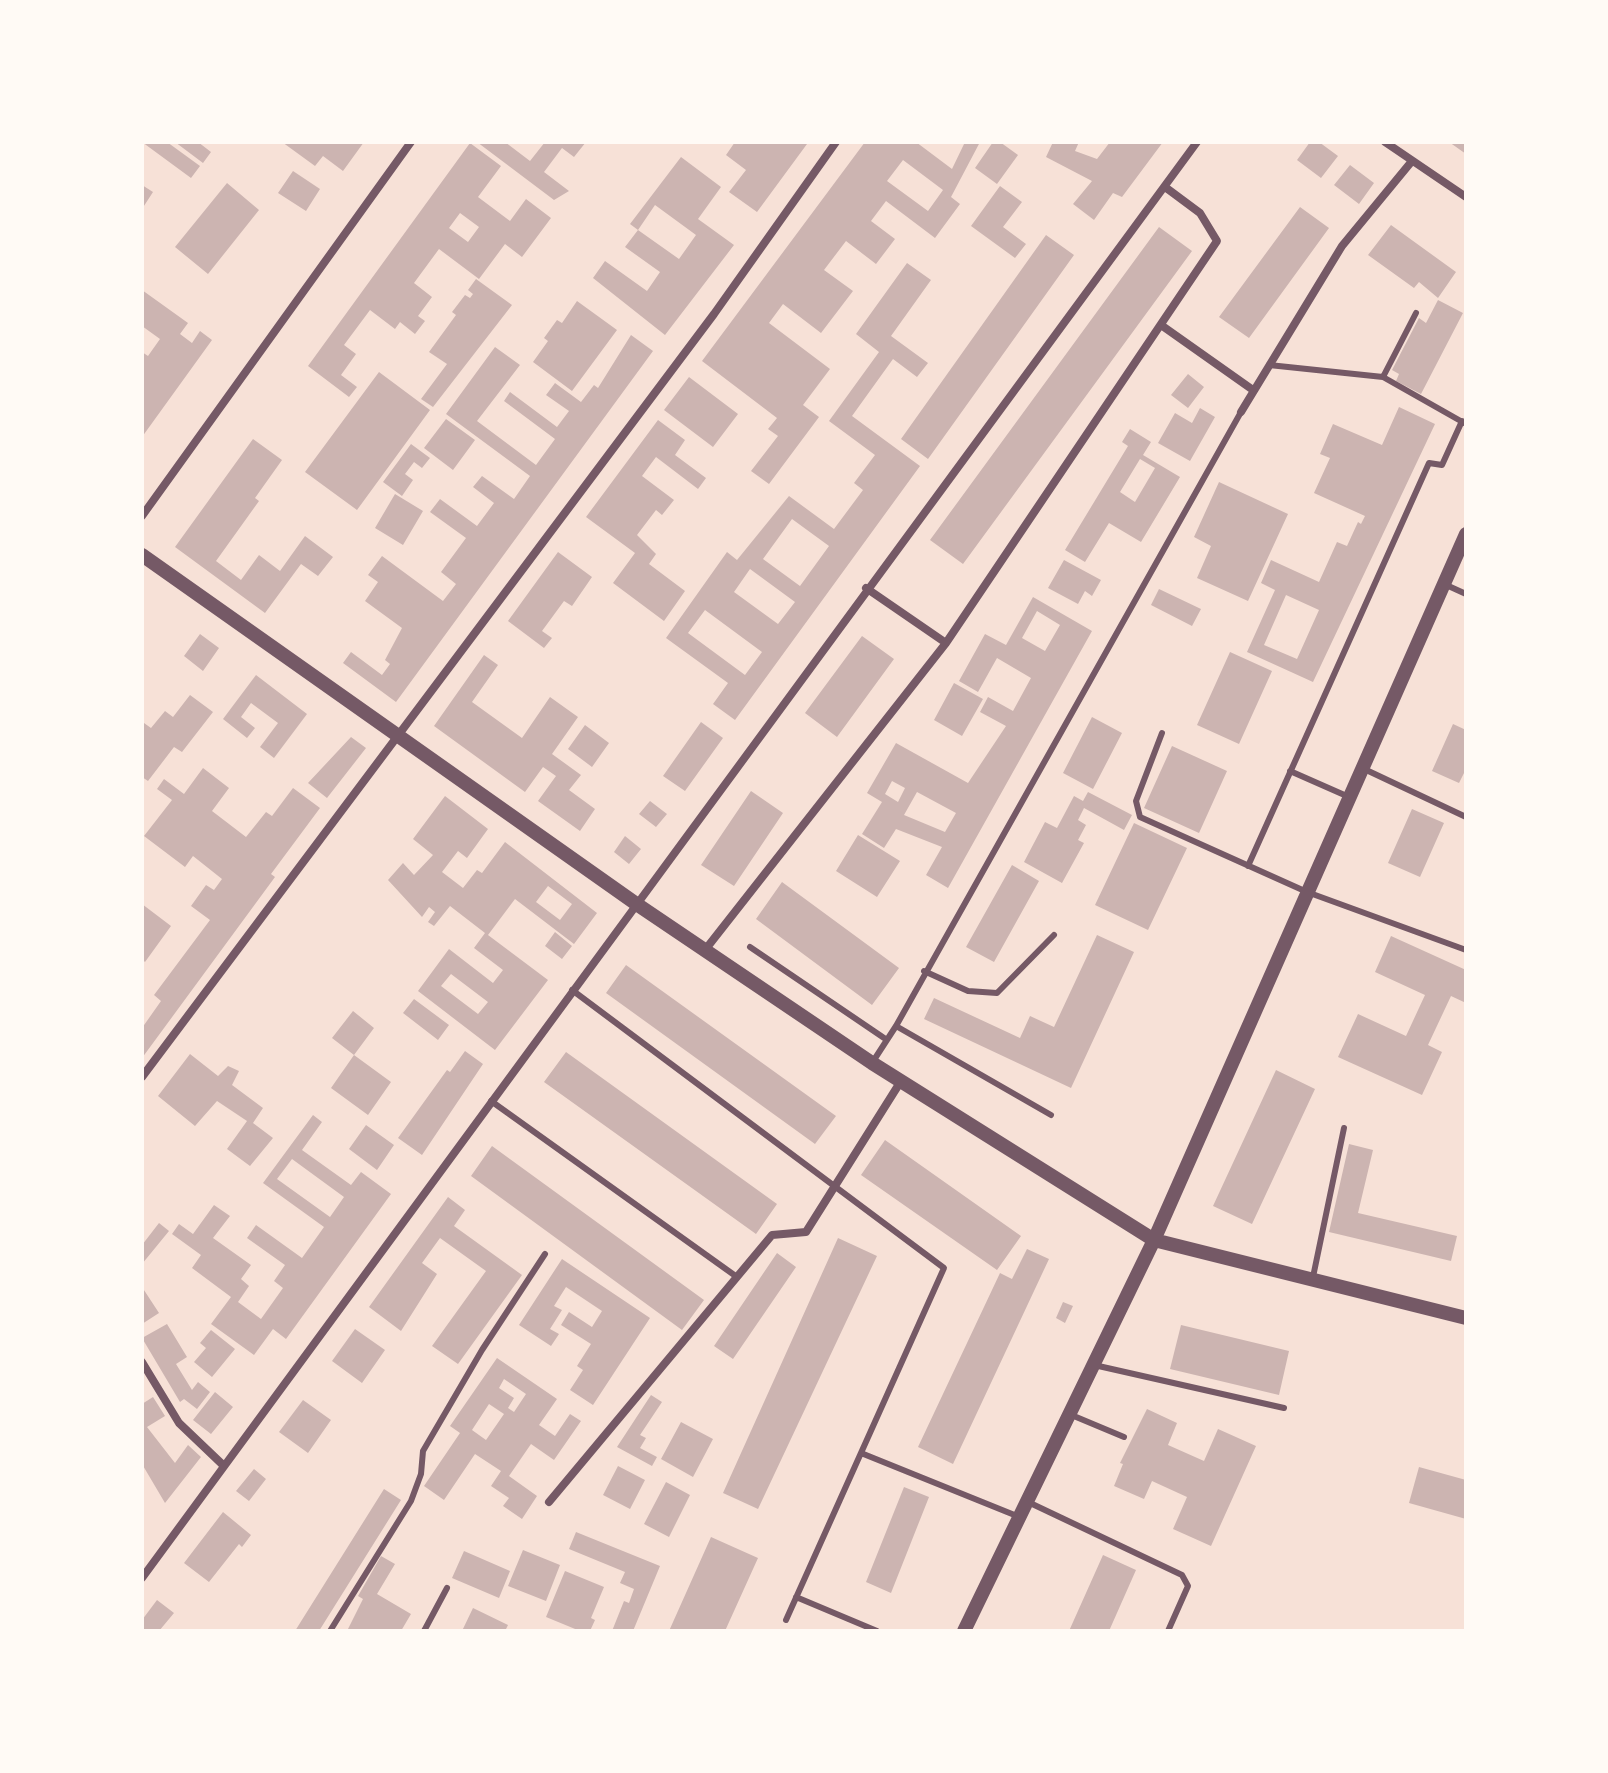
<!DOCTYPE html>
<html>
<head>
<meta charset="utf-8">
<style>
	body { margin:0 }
	#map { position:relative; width:1608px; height:1773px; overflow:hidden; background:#f7e1d7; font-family:"Work Sans",sans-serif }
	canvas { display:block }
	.frame { position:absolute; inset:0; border:144px solid #fffaf5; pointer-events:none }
</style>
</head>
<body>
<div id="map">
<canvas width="1608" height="1773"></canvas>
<div class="frame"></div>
</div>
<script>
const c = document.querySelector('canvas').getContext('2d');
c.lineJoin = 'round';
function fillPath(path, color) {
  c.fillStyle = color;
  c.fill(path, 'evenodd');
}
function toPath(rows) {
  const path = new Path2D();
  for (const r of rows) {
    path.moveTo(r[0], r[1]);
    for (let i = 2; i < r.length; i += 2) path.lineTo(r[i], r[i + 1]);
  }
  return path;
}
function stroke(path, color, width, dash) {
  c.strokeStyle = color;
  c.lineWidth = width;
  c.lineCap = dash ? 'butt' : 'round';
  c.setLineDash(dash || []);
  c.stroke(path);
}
const building = toPath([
	[142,142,167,142,200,166,191,178],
	[175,142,198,142,211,152,203,163],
	[282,142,364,142,343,171,323,156,315,166],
	[477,142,505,142,530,161,545,142,586,142,574,157,562,148,544,172,569,191,554,200],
	[735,142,807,144,757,212,729,192,746,170,726,155],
	[865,142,916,142,952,169,965,142,980,142,951,197,960,204,935,238,886,201,871,221,895,239,876,264,846,241,824,270,853,291,821,333,783,304,769,323,830,369,803,405,819,417,769,484,751,471,778,436,768,429,777,418,702,361],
	[903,160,943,190,928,211,887,181],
	[993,142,1000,142,1018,155,997,184,975,168],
	[1053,142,1079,142,1075,151,1097,159,1110,142,1163,142,1122,197,1113,193,1094,220,1073,204,1092,181,1046,157],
	[1310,142,1319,142,1338,156,1321,178,1297,160],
	[1449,142,1466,142,1466,154],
	[470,143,501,166,478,197,510,221,526,199,551,218,522,257,505,244,479,279,439,249,414,283,432,297,418,316,425,321,415,334,400,322,395,329,370,310,344,345,356,354,341,375,357,387,349,397,308,366],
	[460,213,479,227,468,242,449,228],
	[681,157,721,187,698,219,734,245,665,335,593,278,605,261,647,291,660,272,625,247,638,230,679,259,696,235,655,205,638,230,630,224],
	[1350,165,1374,183,1359,204,1334,185],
	[293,171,320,189,306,211,278,193],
	[227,183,259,210,208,274,175,247],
	[142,185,153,192,142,209],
	[1000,186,1022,202,1003,227,1026,244,1015,258,971,226],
	[1300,207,1329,228,1249,338,1219,317],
	[1391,225,1456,272,1438,298,1419,282,1414,288,1368,255],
	[1159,227,1192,251,963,564,930,540],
	[1046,235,1074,255,928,459,901,439],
	[907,263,931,280,891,336,928,363,917,377,893,359,852,416,920,466,735,720,713,704,728,683,666,638,727,552,737,560,789,496,834,529,863,490,854,483,875,455,829,421,879,352,856,334],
	[792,519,829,546,800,586,763,559],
	[750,569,795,602,778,624,734,592],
	[705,610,762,652,745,675,688,633],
	[476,279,512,305,433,407,421,399,447,364,429,352,456,315,452,312,465,295,470,298,473,294,468,290],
	[142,290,188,323,180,334,192,343,200,331,212,340,142,437,142,352,148,356,160,339,142,326],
	[1438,300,1463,313,1421,394,1396,381,1399,374,1392,370,1419,318,1426,323],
	[577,301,617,330,572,391,533,362,548,341,544,338,557,320,562,323],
	[631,335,653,351,396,702,343,663,351,652,382,675,390,664,385,660,402,628,365,601,378,582,368,575,382,556,443,601,456,584,441,572,466,538,430,512,440,499,477,526,494,503,473,487,482,476,514,499,530,476,446,414,495,347,520,365,477,421,536,465,555,439,504,401,510,392,557,427,569,411,546,395,555,383,581,402,594,385,598,388],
	[379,372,430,410,357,510,305,472],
	[1188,374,1204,387,1188,408,1171,395],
	[689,377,738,414,713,447,664,410],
	[1399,407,1435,424,1313,682,1247,652,1275,590,1261,583,1271,560,1319,582,1337,542,1347,546,1358,522,1361,524,1365,516,1314,493,1330,458,1320,454,1333,424,1382,445],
	[1286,595,1319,610,1297,659,1264,645],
	[1200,408,1215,417,1190,461,1158,443,1175,413,1192,423],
	[446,419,475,440,453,470,424,448],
	[658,420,685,440,675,455,706,478,698,489,656,457,642,476,674,500,662,515,656,510,637,535,656,554,649,564,685,591,664,621,613,583,635,553,586,517],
	[1130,429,1151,442,1143,455,1180,477,1141,542,1109,523,1085,562,1065,550,1128,446,1122,442],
	[1140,459,1155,468,1135,502,1120,492],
	[253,439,282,460,255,498,259,501,216,561,241,580,259,555,280,571,305,536,333,557,318,576,301,564,265,613,175,547],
	[411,444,430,458,422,468,414,462,405,474,413,480,402,496,383,482],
	[1219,482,1288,514,1248,601,1197,578,1211,546,1194,537],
	[395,494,423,511,403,545,375,528],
	[558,552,592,577,572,606,564,601,542,631,552,638,544,648,508,621],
	[1064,560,1101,580,1092,596,1085,591,1078,604,1048,588],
	[1159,589,1201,609,1192,626,1151,605],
	[1033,597,1092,631,948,888,926,875,942,847,896,829,884,848,862,834,882,802,867,793,896,743,968,783,1006,726,980,712,988,697,1013,711,1031,678,997,658,978,692,959,681,985,634,1006,645],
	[1037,611,1060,625,1045,651,1022,638],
	[892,781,905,788,898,802,885,794],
	[917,792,956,813,945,832,904,815],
	[200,634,219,648,203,671,184,656],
	[862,636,894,659,837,737,805,713],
	[1230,652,1272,671,1239,744,1197,725],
	[484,655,498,665,472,702,522,738,550,697,578,717,552,754,581,775,569,790,595,809,580,831,538,801,556,776,543,767,525,792,434,726],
	[256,675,307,714,274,758,260,747,278,723,251,703,241,717,255,728,247,738,223,719],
	[954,683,983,699,962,736,934,720],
	[190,695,213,712,182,752,174,747,148,781,142,777,142,726,144,723,151,728,165,711,173,717],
	[1092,717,1122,733,1093,789,1063,773],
	[701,722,723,738,685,791,663,776],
	[1453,724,1466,730,1466,769,1459,783,1432,771],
	[585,725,609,743,592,767,568,749],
	[351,737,366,748,327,798,308,783],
	[1172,746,1227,771,1199,833,1144,808],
	[203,768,229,788,212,811,246,837,266,812,272,816,293,788,320,808,271,874,275,877,142,1058,142,1028,161,1001,154,995,210,920,191,906,206,885,214,890,222,879,193,856,185,867,144,836,172,800,157,789,164,779,184,794],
	[751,791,783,813,734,886,701,865],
	[1088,792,1132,815,1124,830,1084,808,1078,820,1086,825,1078,840,1084,843,1062,883,1024,862,1045,822,1057,828,1074,796,1083,801],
	[445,796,488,829,467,858,458,851,442,872,463,888,477,870,482,873,505,842,597,913,574,944,515,899,488,935,548,980,495,1050,418,991,449,949,493,983,503,970,474,948,485,933,450,906,434,926,428,922,435,912,429,907,422,917,388,880,403,863,414,875,433,855,413,839],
	[548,886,572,904,560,920,536,902],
	[451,974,488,1002,478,1014,441,986],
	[650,801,667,814,656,827,639,814],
	[1412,809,1444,823,1420,877,1388,863],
	[1134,823,1187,848,1148,930,1095,905],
	[858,835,900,861,877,897,836,871],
	[625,836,641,849,629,864,614,852],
	[1012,865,1039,881,994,962,966,947],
	[782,882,899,968,872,1005,756,919],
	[142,904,171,926,145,962,142,959],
	[555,932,572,946,562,959,545,946],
	[1097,935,1134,952,1071,1088,924,1019,934,998,1020,1038,1030,1016,1054,1027],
	[1391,936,1466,970,1466,1003,1451,996,1428,1045,1442,1052,1422,1095,1338,1057,1358,1014,1406,1036,1425,995,1375,972],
	[626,965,836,1116,815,1144,606,993],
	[414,999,449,1025,438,1040,403,1013],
	[353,1011,374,1028,354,1055,391,1082,368,1115,331,1088,354,1055,332,1038],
	[465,1051,483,1064,422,1155,398,1138,447,1070,450,1072],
	[566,1052,777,1204,756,1234,544,1082],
	[190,1054,218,1076,228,1066,239,1071,232,1085,263,1108,253,1123,273,1138,250,1166,227,1149,247,1121,217,1101,195,1126,158,1096],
	[1276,1070,1315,1089,1252,1224,1213,1206],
	[313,1115,322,1122,302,1150,351,1185,361,1172,391,1194,286,1339,273,1329,254,1355,211,1324,231,1297,192,1268,201,1255,172,1234,179,1224,193,1234,214,1205,230,1216,213,1238,251,1265,241,1279,249,1286,238,1302,261,1319,283,1288,274,1281,285,1265,247,1238,256,1225,302,1258,324,1227,263,1183],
	[292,1159,344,1197,330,1217,277,1179],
	[366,1125,394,1145,377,1170,349,1149],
	[885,1140,1021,1236,997,1270,861,1175],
	[1349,1144,1373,1150,1358,1213,1457,1236,1451,1261,1329,1232],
	[492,1146,704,1300,682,1330,471,1176],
	[448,1197,465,1210,454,1226,522,1275,458,1364,432,1346,486,1271,440,1238,422,1263,437,1274,401,1331,369,1307],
	[159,1223,169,1231,142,1264,142,1245],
	[838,1238,877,1256,758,1509,723,1493],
	[1027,1249,1049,1259,953,1464,918,1447,1000,1273,1012,1279],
	[777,1253,796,1267,733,1359,714,1346],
	[562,1259,650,1318,593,1405,570,1390,583,1370,577,1366,591,1344,561,1325,569,1312,592,1327,602,1311,566,1287,554,1306,562,1310,550,1329,559,1334,551,1346,519,1325],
	[142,1287,159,1313,142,1324],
	[1063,1302,1073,1306,1065,1323,1056,1318],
	[167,1324,187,1357,176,1364,192,1390,198,1382,210,1392,197,1409,184,1399,180,1402,142,1338],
	[1181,1325,1289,1351,1279,1395,1170,1369],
	[355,1329,385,1350,362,1383,332,1361],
	[211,1330,235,1349,212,1377,194,1362,206,1348,200,1343],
	[497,1358,557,1399,539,1425,555,1436,570,1414,581,1421,554,1460,531,1444,509,1476,537,1496,522,1519,503,1506,509,1498,491,1486,501,1471,475,1454,444,1500,424,1486,460,1433,450,1426],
	[504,1379,526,1394,514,1412,508,1408,514,1398,499,1388],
	[489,1404,504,1414,486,1440,472,1430],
	[215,1392,233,1407,211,1434,193,1420],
	[651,1395,662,1402,640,1435,646,1438,640,1448,657,1457,652,1466,617,1447],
	[153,1397,165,1416,147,1427,175,1463,188,1445,201,1457,165,1503,142,1464,142,1404],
	[303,1400,331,1420,308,1453,279,1432],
	[1147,1409,1177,1423,1168,1445,1204,1461,1218,1429,1256,1446,1211,1546,1173,1529,1187,1497,1152,1481,1144,1499,1114,1486,1123,1464,1120,1463],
	[681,1422,713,1439,693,1477,661,1459],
	[618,1466,645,1480,630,1509,603,1495],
	[1419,1467,1466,1480,1466,1519,1409,1503],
	[254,1469,266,1479,249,1501,236,1491],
	[666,1482,690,1495,669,1537,644,1524],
	[904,1487,929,1497,891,1593,866,1582],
	[384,1489,401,1500,319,1631,295,1631],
	[223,1512,251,1535,242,1547,239,1544,209,1582,184,1563],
	[576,1532,660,1566,633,1631,612,1631,624,1601,629,1603,634,1589,620,1583,625,1572,569,1549],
	[711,1537,758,1558,725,1631,669,1631],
	[523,1550,560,1565,546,1601,508,1586],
	[464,1551,510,1571,499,1598,452,1578],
	[1103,1555,1136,1570,1109,1631,1069,1631],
	[381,1556,395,1564,377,1594,411,1614,401,1631,347,1631,363,1599,358,1596],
	[565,1571,604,1587,591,1618,595,1620,590,1631,580,1631,546,1617],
	[157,1600,174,1613,159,1631,142,1631,142,1620],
	[473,1608,508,1625,505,1631,462,1631]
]);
const service = toPath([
	[1269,365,1383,377,1466,424],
	[1383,377,1416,313],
	[1444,584,1466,594],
	[1162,733,1136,801,1140,817,1307,892,1466,950],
	[1362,768,1466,817],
	[1290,771,1349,797],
	[1248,866,1429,463,1442,465,1462,421],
	[750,947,887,1040],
	[924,971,968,991,997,993,1054,935],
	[572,990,944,1268,786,1620],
	[896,1026,1051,1115],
	[872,1063,896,1026,1241,412],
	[491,1101,737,1277],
	[1313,1277,1344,1128],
	[1094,1365,1284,1408],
	[1069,1414,1124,1437],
	[861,1453,1017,1516],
	[1028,1502,1182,1575,1188,1586,1168,1631],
	[796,1597,877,1631],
	[330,1631,411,1501,421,1474,423,1451,482,1350,545,1254],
	[424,1631,447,1588]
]);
const minor = toPath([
	[1385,142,1466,197],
	[1161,325,1253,390],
	[1241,412,1342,246,1412,161],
	[142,516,411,142],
	[866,588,946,643],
	[705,950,946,643,1217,241,1200,213,1165,187],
	[142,1077,714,314,836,142],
	[142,1362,179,1423,223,1465],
	[549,1502,772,1235,806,1232,901,1081],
	[142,1578,1197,142]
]);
const tertiary = toPath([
	[142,555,635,903,872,1063,1154,1240,1466,1318],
	[964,1631,1154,1240,1466,534]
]);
fillPath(building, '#ccb4b1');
stroke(service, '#755966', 6);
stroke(minor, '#755966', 8);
stroke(tertiary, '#755966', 14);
</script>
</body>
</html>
